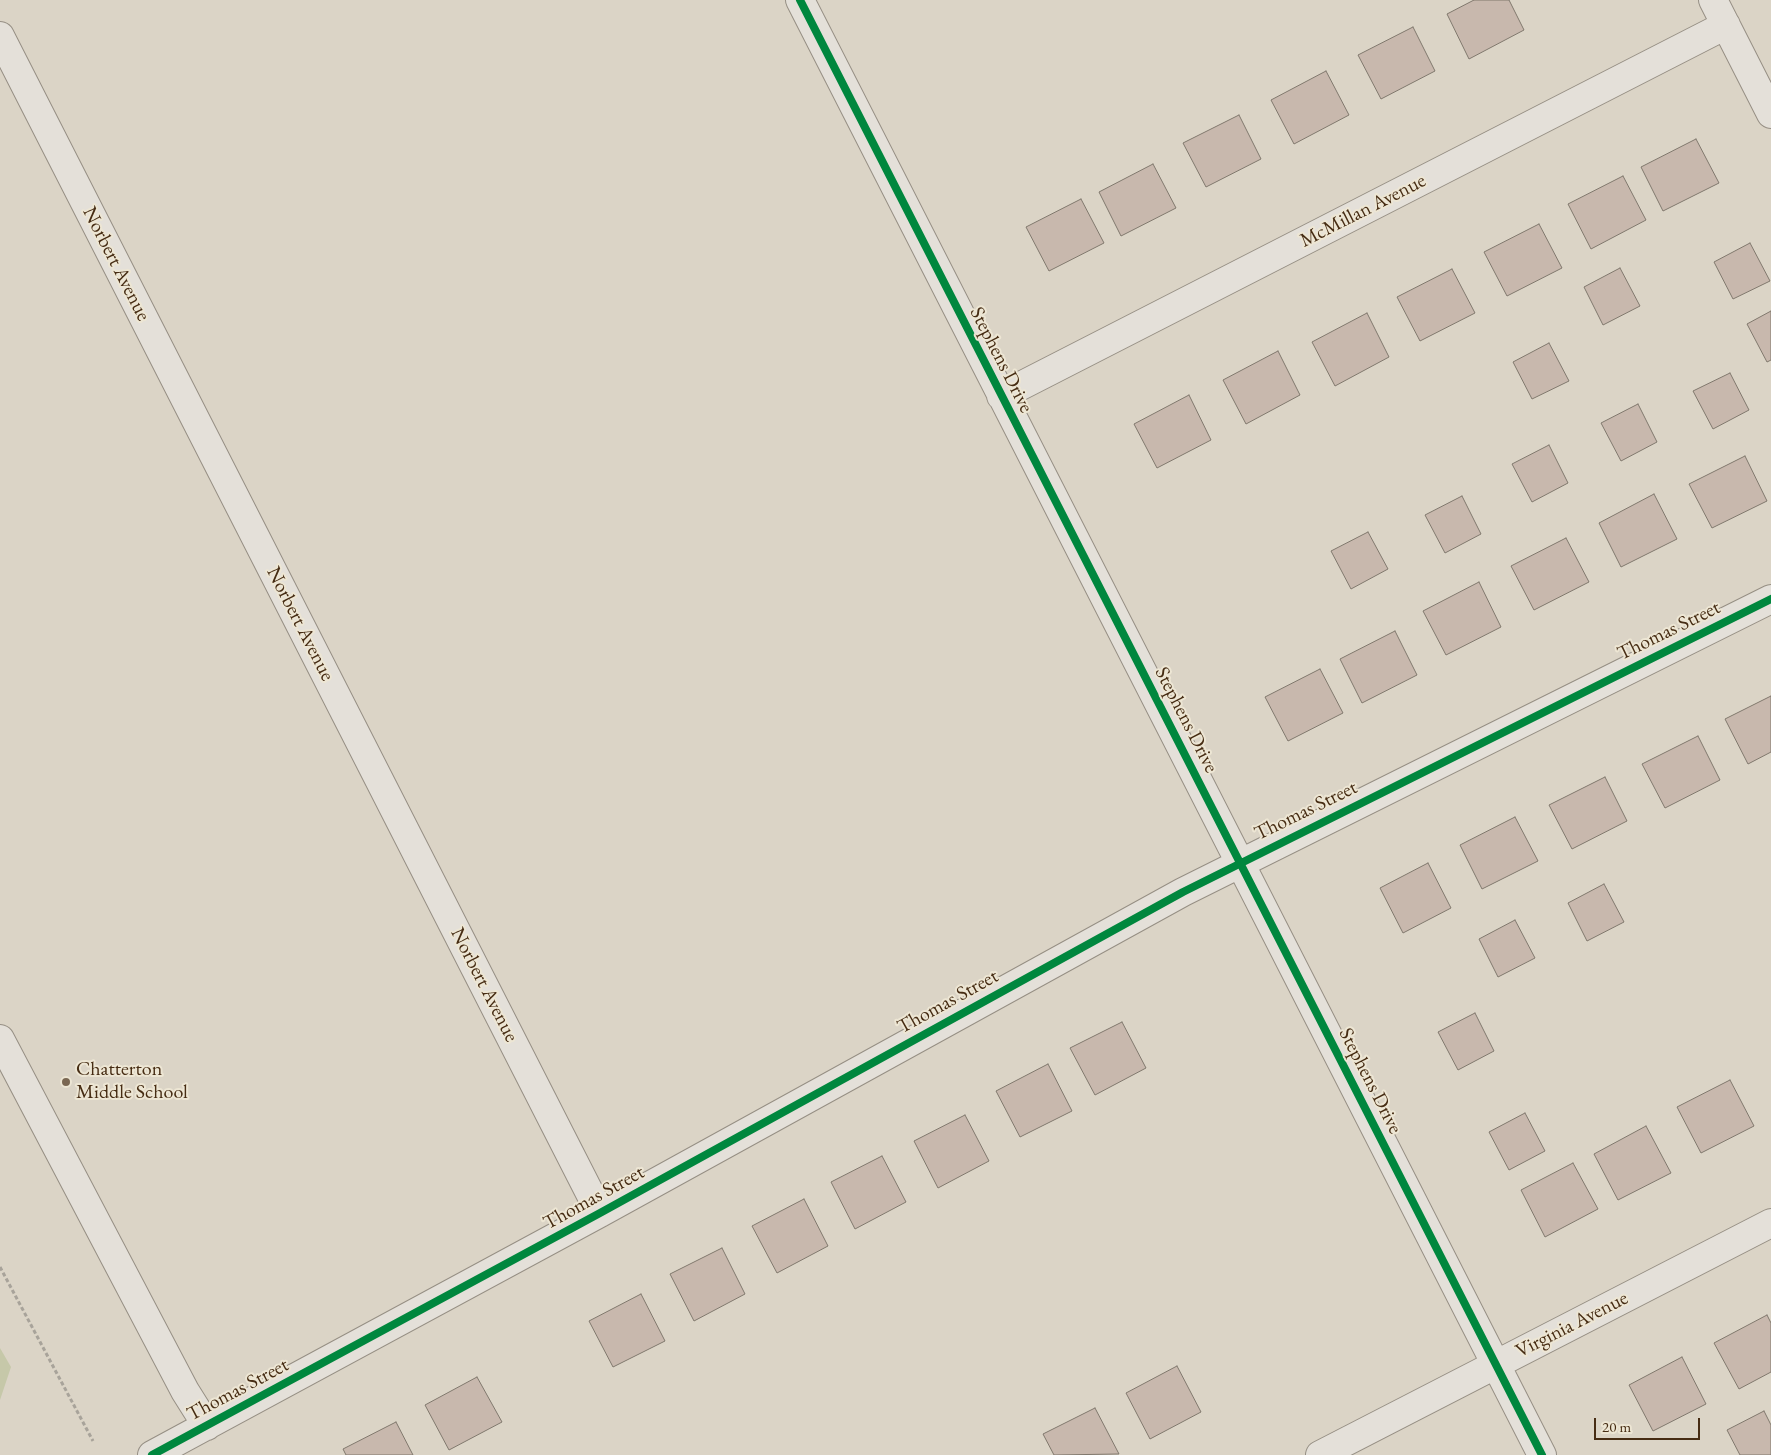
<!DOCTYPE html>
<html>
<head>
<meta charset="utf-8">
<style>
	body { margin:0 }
	#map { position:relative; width:1771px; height:1455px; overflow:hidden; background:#dbd4c6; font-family:"EB Garamond",serif }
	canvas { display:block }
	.scale { position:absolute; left:1594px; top:1418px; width:106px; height:22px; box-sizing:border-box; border:2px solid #462c13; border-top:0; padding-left:6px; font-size:15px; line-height:18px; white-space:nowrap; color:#462c13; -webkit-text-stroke:4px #ede6d4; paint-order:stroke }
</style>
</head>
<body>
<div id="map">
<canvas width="1771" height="1455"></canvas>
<div class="scale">20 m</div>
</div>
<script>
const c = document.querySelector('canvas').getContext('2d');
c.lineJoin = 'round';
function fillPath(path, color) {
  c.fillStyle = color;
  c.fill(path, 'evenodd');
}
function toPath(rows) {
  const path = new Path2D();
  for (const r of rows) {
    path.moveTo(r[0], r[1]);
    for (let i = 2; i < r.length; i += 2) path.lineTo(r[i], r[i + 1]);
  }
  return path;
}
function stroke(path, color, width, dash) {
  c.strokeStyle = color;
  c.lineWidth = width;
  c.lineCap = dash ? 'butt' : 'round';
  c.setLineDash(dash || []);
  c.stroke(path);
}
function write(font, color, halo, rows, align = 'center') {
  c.font = font + ' "EB Garamond",serif';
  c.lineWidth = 4;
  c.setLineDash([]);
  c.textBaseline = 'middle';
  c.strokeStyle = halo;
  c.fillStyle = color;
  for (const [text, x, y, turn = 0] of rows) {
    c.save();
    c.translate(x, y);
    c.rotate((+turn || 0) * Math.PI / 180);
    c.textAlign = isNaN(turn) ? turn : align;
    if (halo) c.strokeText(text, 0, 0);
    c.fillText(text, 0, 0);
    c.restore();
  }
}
const green = toPath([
	[0,1348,11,1367,0,1400]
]);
const building = toPath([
	[1474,0,1509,0,1524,30,1469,59,1447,14,1474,0],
	[1413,27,1435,71,1381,99,1358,55,1413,27],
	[1326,71,1349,115,1294,144,1271,100,1326,71],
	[1239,115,1261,159,1206,187,1183,143,1239,115],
	[1696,139,1719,183,1663,211,1641,167,1696,139],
	[1153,164,1176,208,1121,236,1099,192,1153,164],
	[1623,176,1646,220,1591,249,1568,204,1623,176],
	[1081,199,1104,243,1049,271,1026,227,1081,199],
	[1539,224,1562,268,1507,296,1484,252,1539,224],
	[1750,243,1770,281,1733,299,1714,262,1750,243],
	[1620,268,1640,306,1603,325,1584,287,1620,268],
	[1452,269,1475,313,1420,341,1397,297,1452,269],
	[1771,311,1771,360,1767,362,1747,324,1771,311],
	[1367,313,1389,357,1335,386,1312,342,1367,313],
	[1549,343,1569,381,1532,399,1513,362,1549,343],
	[1278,351,1300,395,1246,424,1223,380,1278,351],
	[1730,373,1749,410,1713,429,1693,391,1730,373],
	[1189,395,1211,440,1157,468,1134,424,1189,395],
	[1638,404,1657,442,1621,461,1601,423,1638,404],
	[1549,445,1568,483,1532,502,1512,464,1549,445],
	[1745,456,1767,501,1712,528,1689,484,1745,456],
	[1654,494,1677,539,1621,567,1599,523,1654,494],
	[1462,496,1481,534,1445,553,1425,515,1462,496],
	[1368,532,1388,569,1351,589,1331,551,1368,532],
	[1566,538,1589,582,1534,610,1511,566,1566,538],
	[1479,582,1501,627,1446,655,1423,611,1479,582],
	[1395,631,1417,675,1362,703,1340,659,1395,631],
	[1320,669,1343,713,1288,741,1265,697,1320,669],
	[1771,696,1771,752,1748,764,1725,719,1771,696],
	[1698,736,1720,780,1665,808,1642,764,1698,736],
	[1605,777,1627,821,1572,849,1549,805,1605,777],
	[1515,817,1538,861,1482,889,1460,845,1515,817],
	[1428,863,1451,908,1403,933,1380,888,1428,863],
	[1604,884,1624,922,1587,941,1568,903,1604,884],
	[1515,920,1535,958,1498,977,1479,939,1515,920],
	[1475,1013,1494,1051,1458,1070,1438,1032,1475,1013],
	[1122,1022,1146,1068,1095,1095,1070,1048,1122,1022],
	[1048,1064,1072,1111,1020,1137,996,1091,1048,1064],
	[1730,1080,1754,1126,1701,1153,1677,1107,1730,1080],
	[1525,1113,1545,1151,1509,1170,1489,1132,1525,1113],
	[965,1115,989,1161,938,1188,914,1141,965,1115],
	[1646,1126,1671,1173,1618,1200,1594,1154,1646,1126],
	[882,1156,906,1202,855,1229,831,1182,882,1156],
	[1573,1163,1598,1209,1545,1237,1521,1190,1573,1163],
	[804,1199,828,1246,777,1273,752,1226,804,1199],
	[722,1248,745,1294,694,1321,670,1274,722,1248],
	[641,1294,665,1341,613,1367,589,1321,641,1294],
	[1767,1315,1771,1323,1771,1372,1739,1389,1714,1343,1767,1315],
	[1682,1357,1706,1404,1653,1431,1629,1385,1682,1357],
	[1177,1366,1201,1412,1150,1439,1126,1393,1177,1366],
	[477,1377,502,1422,449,1450,425,1405,477,1377],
	[1095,1408,1119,1454,1054,1455,1043,1434,1095,1408],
	[1764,1411,1771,1425,1771,1455,1740,1455,1727,1430,1764,1411],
	[396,1422,413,1455,346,1455,343,1449,396,1422]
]);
const path = toPath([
	[0,1267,93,1441]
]);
const minor = toPath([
	[800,0,1542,1455],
	[1713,0,1771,114],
	[0,36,600,1213],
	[1001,396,1726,25],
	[0,1039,185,1391,207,1426],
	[152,1455,600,1213,1183,892,1771,599],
	[1320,1455,1771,1223]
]);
const cycleway = toPath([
	[800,0,1542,1455],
	[152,1455,600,1213,1183,892,1771,599]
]);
const markers = [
	[66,1082,5,"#7a6752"]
];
const streetNames = [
	["McMillan Avenue",1363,211,-27],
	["Norbert Avenue",116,264,63],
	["Stephens Drive",1001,360,63],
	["Norbert Avenue",300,624,63],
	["Thomas Street",1669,631,-26],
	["Stephens Drive",1186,720,63],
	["Thomas Street",1306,811,-26],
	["Norbert Avenue",484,985,63],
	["Thomas Street",948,1002,-29],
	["Stephens Drive",1370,1081,63],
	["Thomas Street",594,1198,-29],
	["Virginia Avenue",1572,1325,-27],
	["Thomas Street",238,1390,-28]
];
const poiNames = [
	["Chatterton",76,1070],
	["Middle School",76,1093]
];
fillPath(green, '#c6c8a9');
fillPath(building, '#c8b8ad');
stroke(building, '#80786d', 1);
stroke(minor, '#968f84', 30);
stroke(path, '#a8a39a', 3, [4, 2.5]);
stroke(minor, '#e4e0d9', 28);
stroke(cycleway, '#00873e', 8);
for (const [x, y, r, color] of markers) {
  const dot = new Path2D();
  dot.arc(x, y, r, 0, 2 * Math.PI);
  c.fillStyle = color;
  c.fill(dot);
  stroke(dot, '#ede6d4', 2);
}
write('20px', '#462c13', '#ede6d4', streetNames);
write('20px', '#462c13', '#ede6d4', poiNames, 'left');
</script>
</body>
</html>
